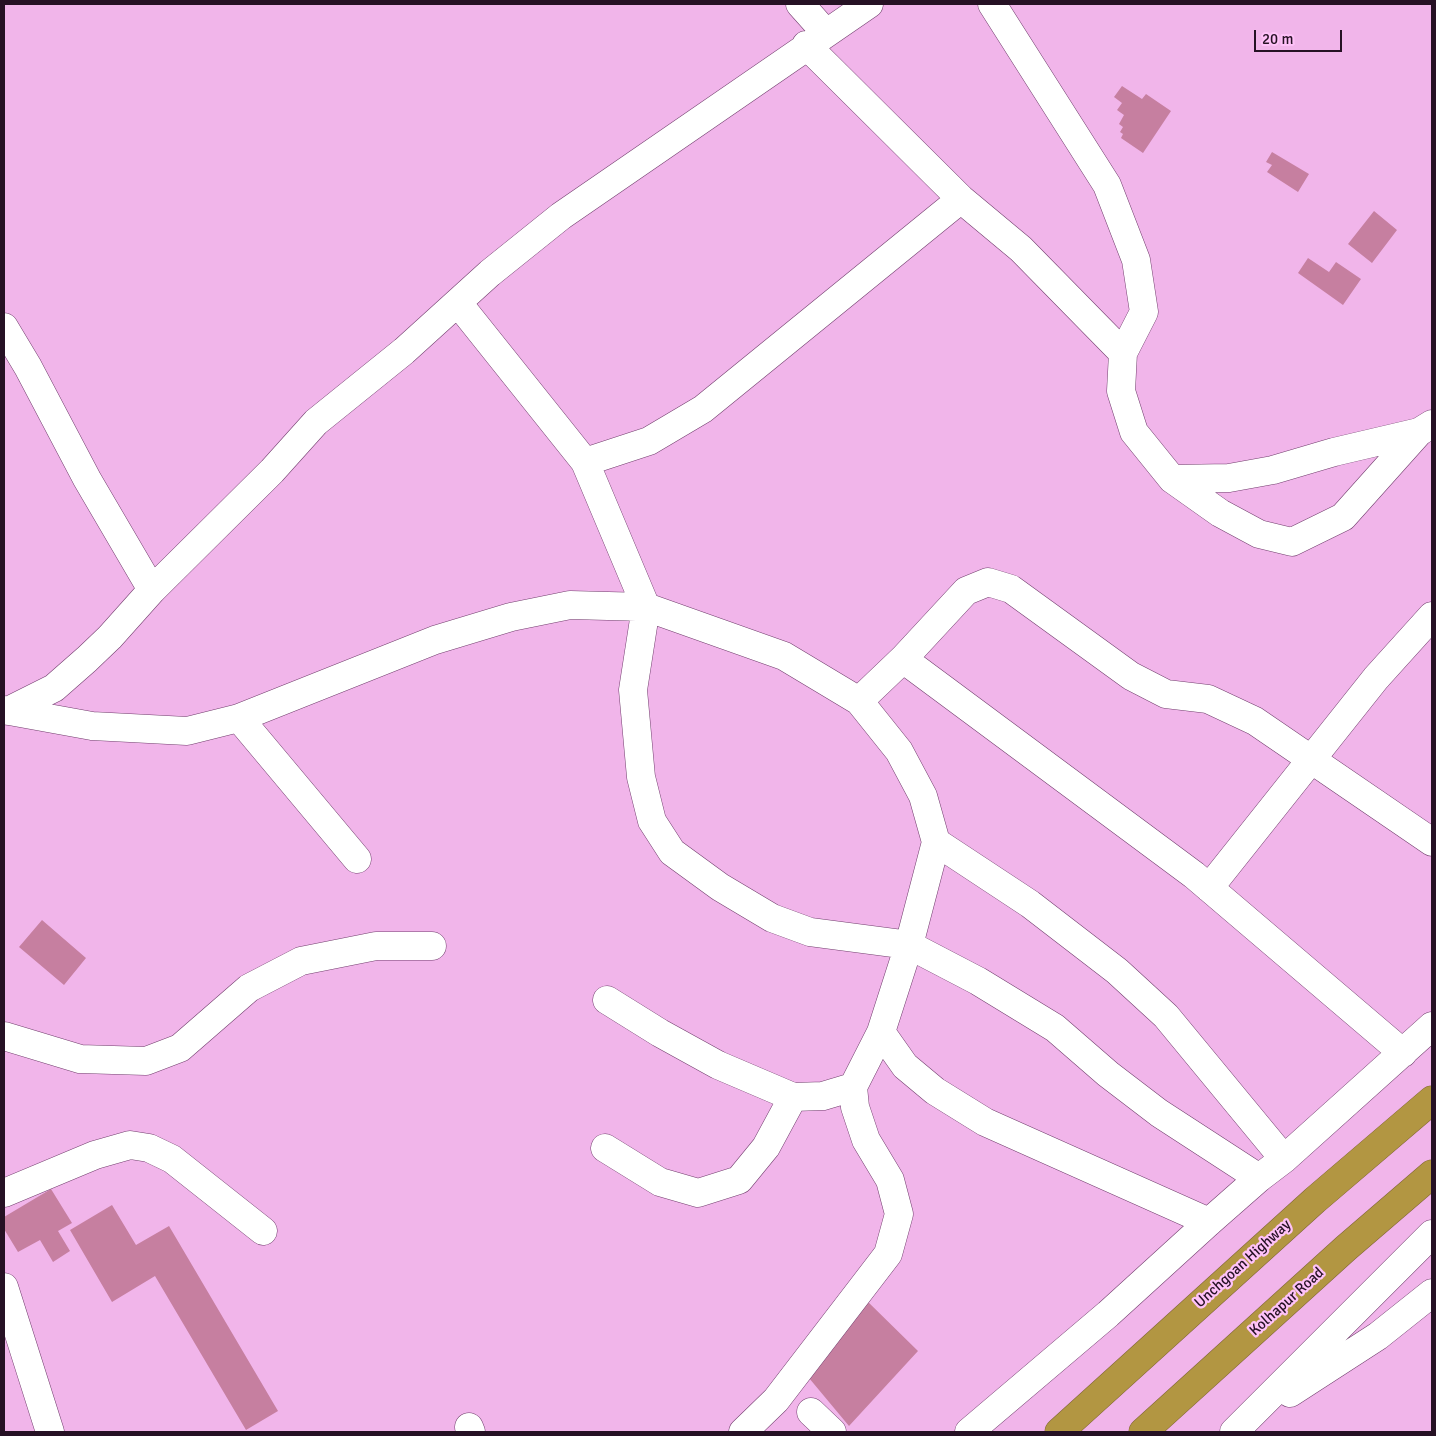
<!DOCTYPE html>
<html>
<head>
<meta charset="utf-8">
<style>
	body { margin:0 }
	#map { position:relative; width:1436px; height:1436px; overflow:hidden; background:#f1b5ea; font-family:Signika,sans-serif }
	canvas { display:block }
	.frame { position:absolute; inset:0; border:5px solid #261124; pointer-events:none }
	.scale { position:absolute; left:1254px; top:30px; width:88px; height:22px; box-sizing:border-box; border:2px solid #261124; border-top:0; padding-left:6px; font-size:15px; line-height:18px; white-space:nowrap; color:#261124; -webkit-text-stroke:4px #fec2f8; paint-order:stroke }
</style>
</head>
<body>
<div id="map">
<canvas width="1436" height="1436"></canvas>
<div class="frame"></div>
<div class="scale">20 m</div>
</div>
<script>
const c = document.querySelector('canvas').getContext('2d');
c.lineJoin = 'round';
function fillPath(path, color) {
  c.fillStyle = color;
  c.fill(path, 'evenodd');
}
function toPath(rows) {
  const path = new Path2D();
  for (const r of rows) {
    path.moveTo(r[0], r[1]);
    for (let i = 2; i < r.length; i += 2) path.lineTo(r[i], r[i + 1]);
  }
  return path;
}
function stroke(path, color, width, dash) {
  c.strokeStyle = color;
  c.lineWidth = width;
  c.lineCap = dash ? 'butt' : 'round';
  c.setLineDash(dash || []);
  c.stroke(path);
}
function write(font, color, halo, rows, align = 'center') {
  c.font = font + ' Signika,sans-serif';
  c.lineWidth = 4.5;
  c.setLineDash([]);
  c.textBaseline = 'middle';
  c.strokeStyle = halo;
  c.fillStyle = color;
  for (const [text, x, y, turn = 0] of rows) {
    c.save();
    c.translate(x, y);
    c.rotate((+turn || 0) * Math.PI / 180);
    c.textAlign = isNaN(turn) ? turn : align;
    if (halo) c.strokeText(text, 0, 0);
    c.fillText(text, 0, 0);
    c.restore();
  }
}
const building = toPath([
	[1122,86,1142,99,1146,94,1171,111,1143,153,1121,138,1123,134,1120,132,1123,127,1119,124,1124,115,1117,110,1122,103,1114,97],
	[1272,152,1309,174,1298,192,1267,172,1272,165,1266,162],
	[1374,211,1397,230,1372,263,1348,244],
	[1308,258,1329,272,1336,262,1361,279,1343,305,1298,273],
	[42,920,86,958,64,985,19,947],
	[51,1189,72,1223,58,1231,70,1251,53,1262,40,1240,18,1252,4,1229,4,1217],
	[112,1205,136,1245,169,1226,278,1411,246,1430,155,1276,112,1302,70,1230],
	[865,1299,918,1351,849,1426,804,1372]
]);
const minor = toPath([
	[800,4,825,32],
	[992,4,1107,185,1136,260,1144,312,1123,353],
	[806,45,961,199,1021,249,1123,353,1121,391,1134,432,1172,479,1220,513,1259,534,1292,542,1343,517,1419,432,1432,424],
	[458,303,585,462,646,607,633,690,641,777,652,821,672,852,720,887,772,918,810,932,909,945,978,981,1055,1028,1108,1074,1159,1113,1259,1178],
	[4,327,28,367,87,479,152,590],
	[585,462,649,441,703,409,961,199],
	[1172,479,1229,478,1273,470,1334,452,1419,432],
	[903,659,1194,875,1403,1053],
	[859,701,903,659,966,591,988,582,1011,589,1131,676,1166,694,1208,699,1255,721,1432,842],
	[4,710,92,726,187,731,239,718,435,640,511,617,570,605,646,607,784,656,859,701,899,751,923,796,936,842,909,945,881,1032,853,1087,855,1107,866,1140,890,1180,899,1214,888,1254,776,1400,743,1432],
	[8,711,54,688,87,659,110,637,152,590,272,471,316,422,404,351,490,273,561,216,869,4],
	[239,718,357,859],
	[936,842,1030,904,1117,971,1166,1016,1284,1159],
	[1209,888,1376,678,1432,616],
	[607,1000,660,1033,718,1065,793,1097,823,1096,853,1087],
	[881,1032,905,1066,935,1091,985,1122,1209,1222],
	[4,1036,80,1059,146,1061,180,1048,249,988,301,961,376,946,432,946],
	[605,1148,660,1182,698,1193,739,1180,766,1147,793,1097],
	[4,1193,95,1155,130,1145,149,1148,172,1159,263,1231],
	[4,1287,50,1432],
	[1290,1393,1378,1336,1432,1293],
	[811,1412,832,1432],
	[469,1427,471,1432],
	[969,1432,1108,1314,1209,1222,1259,1178,1284,1159,1432,1026],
	[1234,1432,1432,1234]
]);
const highway = toPath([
	[1059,1432,1315,1200,1432,1100],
	[1143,1432,1346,1248,1432,1174]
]);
const streetNames = [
	["Unchgoan Highway",1243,1264,-42],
	["Kolhapur Road",1287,1302,-42]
];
fillPath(building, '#c67fa0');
stroke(minor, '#723f6e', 29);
stroke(highway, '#816738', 29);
stroke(minor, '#fff', 28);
stroke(highway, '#b29642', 28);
write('15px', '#261124', '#fec2f8', streetNames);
</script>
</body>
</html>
